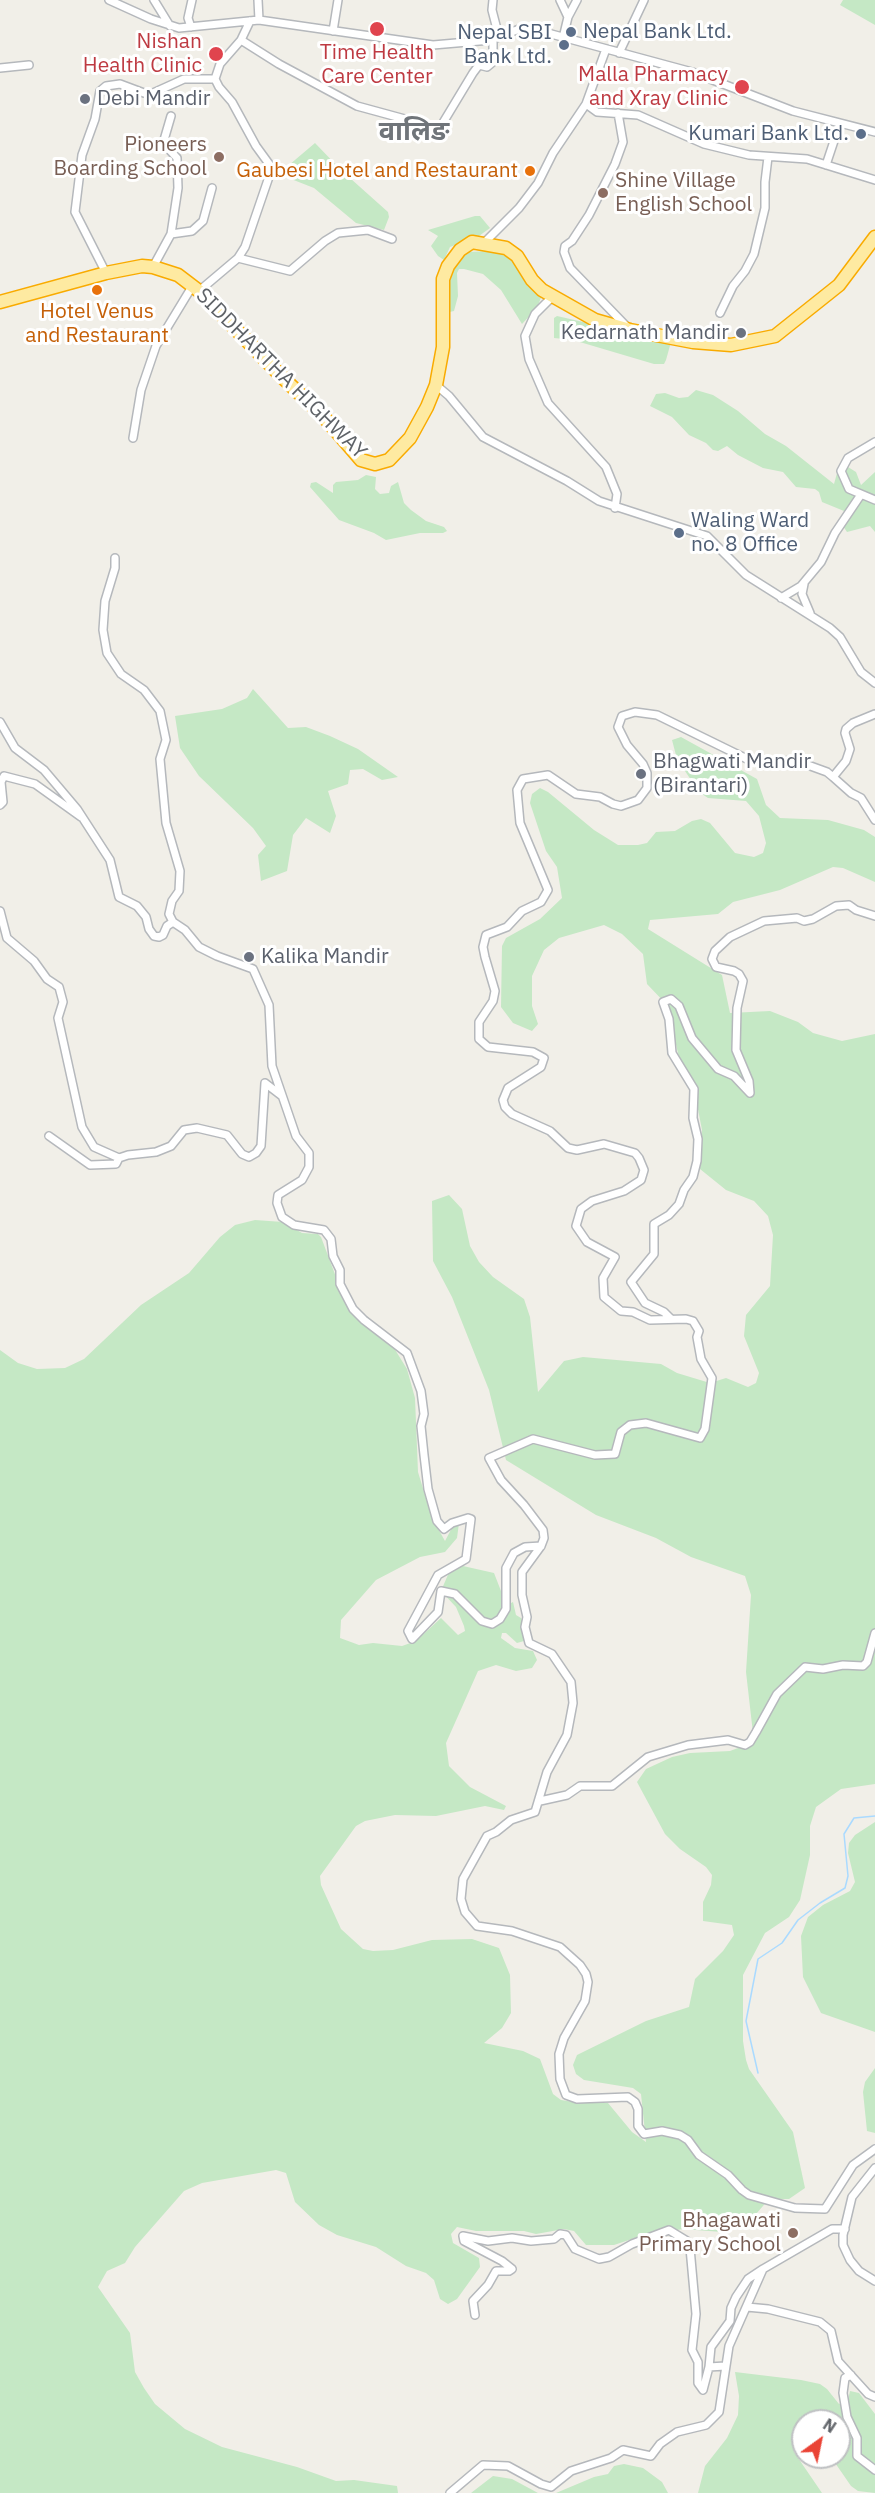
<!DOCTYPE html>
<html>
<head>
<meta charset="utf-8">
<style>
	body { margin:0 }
	#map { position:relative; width:875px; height:2493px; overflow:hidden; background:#f1efe8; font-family:"IBM Plex Sans",sans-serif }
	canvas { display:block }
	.north { position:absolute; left:791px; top:2409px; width:60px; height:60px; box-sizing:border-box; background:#fff; border:2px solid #bfc1c3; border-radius:50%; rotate:33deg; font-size:16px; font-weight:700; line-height:24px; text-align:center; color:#5f6368 }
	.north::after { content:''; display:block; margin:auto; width:21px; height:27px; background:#ea4335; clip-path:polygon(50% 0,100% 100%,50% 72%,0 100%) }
</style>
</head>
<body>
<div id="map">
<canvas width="875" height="2493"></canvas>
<div class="north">N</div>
</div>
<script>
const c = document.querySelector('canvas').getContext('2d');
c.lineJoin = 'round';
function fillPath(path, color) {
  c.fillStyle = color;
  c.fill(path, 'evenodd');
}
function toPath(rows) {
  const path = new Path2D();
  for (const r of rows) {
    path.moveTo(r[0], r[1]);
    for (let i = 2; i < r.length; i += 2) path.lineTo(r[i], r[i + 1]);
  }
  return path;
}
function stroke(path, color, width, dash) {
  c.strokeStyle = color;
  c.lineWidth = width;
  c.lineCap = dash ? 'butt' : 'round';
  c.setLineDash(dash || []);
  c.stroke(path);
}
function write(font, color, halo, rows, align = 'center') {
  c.font = font + ' "IBM Plex Sans","Noto Sans Devanagari",sans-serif';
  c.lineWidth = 6;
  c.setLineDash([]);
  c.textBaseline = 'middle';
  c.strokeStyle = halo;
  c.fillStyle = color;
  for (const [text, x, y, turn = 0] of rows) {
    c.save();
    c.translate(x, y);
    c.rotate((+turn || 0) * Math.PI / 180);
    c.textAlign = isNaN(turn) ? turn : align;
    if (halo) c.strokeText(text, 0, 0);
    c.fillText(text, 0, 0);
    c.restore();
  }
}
const green = toPath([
	[843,0,875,0,875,25,840,5],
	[315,143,341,170,388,212,389,217,384,230,356,223,314,188,291,179,287,169,289,165],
	[475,216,480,216,490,228,479,236,450,247,444,260,438,256,431,246,438,236,428,230],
	[491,251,510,257,542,295,537,308,522,324,501,290,483,274,464,269,459,269,457,273,458,296,454,311,445,313,447,274,466,252],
	[557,316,671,342,666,360,664,364,654,364,573,340,554,338,554,318],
	[696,390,713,395,738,411,765,434,786,446,834,484,839,466,848,467,856,472,861,485,875,472,875,532,870,526,847,532,839,520,844,511,822,502,819,492,815,489,796,487,783,472,763,468,738,455,727,446,718,451,713,450,706,443,689,435,672,417,650,406,656,394,665,393,679,398,688,397],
	[366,475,376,477,375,489,380,494,389,493,391,486,398,482,404,503,411,510,426,521,444,527,447,531,443,533,420,533,386,540,374,533,339,520,310,487,311,483,316,482,333,493,333,485,336,482,358,480],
	[253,689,288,728,306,727,330,736,358,749,398,777,382,780,363,769,350,770,348,784,328,791,336,816,330,833,306,818,293,835,287,871,261,881,258,855,266,846,253,828,199,776,180,748,175,716,222,709,247,698],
	[681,737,757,779,766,805,780,818,828,820,864,830,875,837,875,882,843,868,833,867,780,890,733,902,718,914,650,920,648,929,722,975,730,1013,770,1011,798,1022,813,1033,842,1041,875,1034,875,1784,841,1789,816,1807,810,1826,810,1855,800,1900,789,1917,765,1933,743,1975,743,2041,746,2060,749,2069,793,2132,805,2188,789,2199,769,2199,750,2221,722,2232,683,2229,641,2236,614,2245,586,2245,574,2231,564,2229,536,2234,524,2231,476,2231,457,2227,451,2234,453,2243,479,2258,480,2267,457,2299,448,2304,440,2299,434,2280,426,2273,406,2266,376,2247,337,2235,319,2225,295,2202,286,2173,276,2170,202,2183,184,2191,135,2247,125,2263,107,2271,98,2287,130,2333,135,2372,144,2388,155,2404,185,2429,222,2447,297,2467,336,2481,354,2480,397,2486,398,2493,0,2493,0,1350,18,1363,37,1369,65,1368,84,1359,141,1305,189,1273,220,1237,235,1225,255,1220,283,1222,302,1233,318,1234,321,1237,348,1309,394,1348,407,1369,415,1398,418,1472,432,1518,445,1541,454,1524,459,1523,457,1538,445,1552,420,1557,376,1580,341,1620,340,1638,359,1645,373,1643,402,1646,416,1641,441,1618,458,1635,465,1631,464,1626,456,1607,441,1591,450,1570,463,1566,494,1573,501,1591,503,1614,507,1614,509,1604,513,1602,516,1615,521,1618,524,1627,524,1641,517,1643,506,1633,502,1633,501,1638,515,1648,533,1651,537,1660,532,1668,516,1671,496,1665,478,1671,446,1743,449,1766,470,1787,506,1806,504,1810,485,1806,436,1816,395,1815,365,1821,356,1826,320,1876,321,1885,341,1929,363,1949,373,1951,393,1950,432,1940,472,1939,499,1948,510,1975,511,2013,502,2028,484,2043,523,2051,540,2059,553,2094,561,2100,580,2103,608,2103,632,2132,646,2142,641,2094,633,2088,584,2080,576,2074,573,2065,577,2055,646,2021,689,2007,695,1979,723,1951,734,1935,732,1925,703,1921,703,1902,711,1885,712,1875,706,1867,680,1849,665,1834,637,1782,646,1769,672,1757,690,1753,730,1751,754,1742,746,1672,751,1595,745,1576,691,1557,656,1538,596,1515,506,1460,489,1390,452,1297,433,1261,432,1201,449,1195,462,1209,470,1246,479,1262,493,1277,524,1299,530,1317,538,1392,564,1361,583,1357,661,1364,677,1373,710,1383,726,1378,748,1387,756,1383,759,1373,744,1336,746,1315,770,1286,773,1235,768,1216,754,1201,726,1190,700,1169,702,1130,696,1099,680,1062,667,1005,647,984,643,954,622,934,604,925,559,938,544,950,532,976,532,1006,538,1024,532,1031,513,1023,501,1007,502,946,506,938,540,919,562,898,557,867,546,851,530,803,532,794,540,788,548,792,594,830,618,845,638,845,647,843,656,832,675,831,692,821,701,819,710,823,735,853,754,857,763,853,766,843,759,816,746,801,708,798,699,792,677,759,672,740],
	[875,1822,875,2032,821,2013,803,1977,801,1936,808,1917,823,1905,850,1891,855,1882,848,1853,849,1843,855,1835],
	[875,2068,875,2133,867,2131,863,2092,865,2082],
	[735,2372,801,2380,820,2384,827,2389,839,2404,848,2400,850,2391,859,2393,875,2414,875,2493,858,2491,851,2486,831,2457,839,2457,839,2421,803,2421,803,2434,798,2435,793,2442,794,2452,822,2493,698,2493,705,2466,727,2438,738,2415,739,2396],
	[624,2464,643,2468,662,2482,668,2493,556,2493,594,2477,608,2474,614,2466],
	[493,2476,512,2479,538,2493,471,2493]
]);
const stream = toPath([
	[758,2073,746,2021,758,1959,782,1943,798,1920,820,1903,845,1888,848,1876,844,1834,854,1818,875,1816]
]);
const minor = toPath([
	[109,0,151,19,179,28,259,20,433,45,491,40,522,28,529,28,692,72,793,111,875,132],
	[154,0,170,26],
	[258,0,259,20],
	[493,0,492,10,499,37],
	[560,0,568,17],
	[191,27,188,18,192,0],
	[333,31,338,0],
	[563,38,568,17,577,0],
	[241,40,279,64,357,106,423,124,438,131,473,73,479,65,487,67,493,62,493,39],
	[619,53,644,0],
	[0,68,29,65],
	[586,104,597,112,638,115,704,144,749,155,807,159,875,180],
	[618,113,623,142,615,164,589,215,572,241,565,246,564,252,570,268,628,328],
	[171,116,164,140,166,146,177,158,178,188,171,234],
	[826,165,840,123],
	[484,243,519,208,538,183,553,153,586,104,606,49],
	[238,258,290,271,325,241,338,233,368,230,392,239],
	[153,267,171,234,192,231,203,221,212,188],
	[106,273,75,212,82,155,95,119,100,91,106,86,120,84,144,93,153,93,184,79,215,79,220,64,241,40,250,21],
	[199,291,238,258,245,247,271,171,272,168,256,146,232,102,219,87,215,79],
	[553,296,535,314,525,336,529,359,548,403,606,467,617,494,615,508],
	[720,313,733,286,745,271,754,254,765,208,765,182,768,157],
	[436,385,449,396,483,437,567,481,599,501,707,536,746,575,830,628,840,637,861,672,875,683],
	[133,438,141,390,156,346,193,285],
	[875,442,848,458,841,471,849,489,875,500],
	[115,558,115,568,105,601,103,630,107,653,121,674,144,690,160,711,166,740,160,759,166,823,180,871,179,891,172,901,169,914,173,922,185,930,199,947,217,956,253,969,269,1005,272,1066,296,1136,309,1153,309,1167,302,1180,278,1195,277,1203,282,1217,294,1225,324,1230,331,1239,333,1256,340,1270,340,1284,353,1309,364,1320,407,1353,421,1391,424,1414,421,1426,424,1455,428,1489,437,1521,444,1529,452,1523,468,1518,471,1519,466,1559,438,1575,408,1631,412,1639,438,1612,441,1591,455,1594,482,1621,492,1624,500,1619,506,1609,506,1568,514,1553,525,1547,541,1546],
	[804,584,802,594,810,613],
	[781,598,801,586,821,562,835,533,860,496],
	[875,714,853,723,846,729,845,733,850,749,846,761,833,777,827,772,794,760,765,763,749,760,657,715,635,712,622,716,618,727,627,745,643,764,647,773,647,788,638,800,621,806,613,804,600,797,576,794,548,775,523,779,517,790,520,823,548,890,541,902,522,911,507,927,486,935,483,947,485,957,495,991,493,1001,479,1022,479,1039,488,1047,533,1052,544,1058,541,1067,508,1088,503,1100,505,1107,512,1114,550,1131,568,1148,577,1150,604,1144,635,1153,639,1158,644,1170,641,1180,624,1191,592,1201,581,1209,576,1226,587,1242,615,1257,603,1278,604,1297,621,1311,633,1312,650,1320,686,1319,693,1321,699,1331,697,1337,701,1359,712,1378,705,1429,700,1438,646,1423,630,1425,621,1432,615,1454,595,1455,533,1439,489,1458,501,1480,524,1505,543,1530,544,1538,541,1546,522,1572,522,1595,527,1617,525,1627,529,1643,552,1654,571,1682,573,1703,567,1735,547,1772,535,1812,511,1820,496,1832,487,1836,463,1879,461,1899,465,1912,477,1926,512,1931,560,1947,580,1965,586,1974,588,1982,585,2001,564,2038,559,2054,560,2079,566,2095,577,2099,628,2097,635,2102,638,2109,638,2126,644,2134,662,2131,680,2135,688,2140,699,2155,728,2175,742,2190,749,2195,795,2208,825,2209,853,2165,875,2149],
	[0,722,15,748,44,770,77,809,110,860,119,897,137,906,146,917,149,929,154,936,159,937,163,935,167,926,173,922],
	[833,777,851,793,861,798,875,820],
	[0,805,3,802,1,782,4,776,35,784,81,817],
	[0,911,7,938,34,961,47,979,59,987,63,1002,58,1018,82,1127,94,1147,119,1158,116,1164,90,1165,49,1136],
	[119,1158,128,1155,156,1152,171,1146,184,1130,197,1128,227,1135,242,1154,249,1157,256,1153,261,1146,265,1083,282,1096],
	[671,1319,664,1312,645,1303,631,1282,654,1254,654,1224,669,1215,679,1204,684,1190,693,1177,697,1161,698,1139,693,1118,694,1089,672,1053,669,1019,663,1002,671,999,679,1006,692,1038,718,1069,734,1076,750,1093,749,1081,736,1050,737,1008,743,981,739,974,734,971,716,967,712,959,715,951,730,937,764,921,797,918,804,921,813,919,836,906,849,905,856,910,875,916],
	[540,1801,567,1795,580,1786,612,1786,648,1757,688,1745,728,1740,745,1745,750,1742,756,1732,777,1694,805,1667,823,1669,843,1665,863,1666,867,1662,875,1633],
	[875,2168,852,2197,843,2235,843,2245,850,2260,859,2271,875,2281],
	[747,2307,768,2309,820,2322,831,2331,838,2361,868,2394,875,2397],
	[475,2315,473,2301,488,2285,496,2271,509,2271,512,2269,502,2261,464,2241,463,2236,488,2241,512,2238,531,2241,554,2239,560,2234,566,2235,575,2249,599,2259,609,2257,632,2244,669,2230,687,2241,690,2248,696,2314,692,2350,698,2362,698,2383,703,2390,709,2367,725,2366],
	[709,2367,711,2347,730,2321,731,2308,736,2297,748,2279,763,2269],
	[851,2375,845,2378,843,2393,847,2417,857,2438,857,2456,875,2470],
	[450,2493,483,2465,508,2466,541,2484,551,2487,571,2471,611,2458,623,2450,651,2456,660,2444,677,2432,706,2425,719,2412,729,2346,763,2269,832,2229,845,2229]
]);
const trunk = toPath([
	[0,302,106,273,142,266,153,267,178,275,199,291,280,375,324,417,361,460,375,464,389,460,410,438,427,407,436,385,443,347,443,279,448,266,460,250,472,242,506,248,517,256,532,280,542,290,595,320,630,330,693,342,731,345,775,336,839,285,875,237]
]);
const markers = [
	[377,29,8,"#e0444e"],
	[571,32,6,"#5c6f8a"],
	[564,45,6,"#5c6f8a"],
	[216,54,8,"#e0444e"],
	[742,87,8,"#e0444e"],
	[85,99,6,"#6b7280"],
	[861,134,6,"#5c6f8a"],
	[219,157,6,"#8d6e63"],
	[530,171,6,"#e8710a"],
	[603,193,6,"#8d6e63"],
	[97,290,6,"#e8710a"],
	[741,333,6,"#6b7280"],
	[679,533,6,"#5c6f8a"],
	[641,774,6,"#6b7280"],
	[249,957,6,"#6b7280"],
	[793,2233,6,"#8d6e63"]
];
const serviceNames = [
	["Nepal Bank Ltd.",583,32],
	["Nepal SBI",552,33,"right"],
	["Bank Ltd.",552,57,"right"],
	["Kumari Bank Ltd.",849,134,"right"],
	["Waling Ward",691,521],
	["no. 8 Office",691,545]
];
const healthNames = [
	["Nishan",202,42],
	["Health Clinic",202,66],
	["Time Health",377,53,"center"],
	["Care Center",377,77,"center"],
	["Malla Pharmacy",728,75],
	["and Xray Clinic",728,99]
];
const worshipNames = [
	["Debi Mandir",97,99],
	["Kedarnath Mandir",729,333,"right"],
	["Bhagwati Mandir",653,762],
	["(Birantari)",653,786],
	["Kalika Mandir",261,957]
];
const educationNames = [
	["Pioneers",207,145],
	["Boarding School",207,169],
	["Shine Village",615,181,"left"],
	["English School",615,205,"left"],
	["Bhagawati",781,2221],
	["Primary School",781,2245]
];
const foodNames = [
	["Gaubesi Hotel and Restaurant",518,171],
	["Hotel Venus",97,312,"center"],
	["and Restaurant",97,336,"center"]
];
const streetNames = [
	["SIDDHARTHA HIGHWAY",281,374,45]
];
const districtNames = [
	["वालिङ",414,132]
];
fillPath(green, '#c5e8c5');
stroke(stream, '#aadaff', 1.5);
stroke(minor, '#b5b8bc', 10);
stroke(trunk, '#f9ab00', 15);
stroke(minor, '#fff', 7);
stroke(trunk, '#feeaa1', 12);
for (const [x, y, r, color] of markers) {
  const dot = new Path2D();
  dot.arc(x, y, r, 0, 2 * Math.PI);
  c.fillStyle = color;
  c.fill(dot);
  stroke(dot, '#fff', 2);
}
write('21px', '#4e5e75', '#fff', serviceNames, 'left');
write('21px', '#be3a42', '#fff', healthNames, 'right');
write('21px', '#5b616d', '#fff', worshipNames, 'left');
write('21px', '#785e54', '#fff', educationNames, 'right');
write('21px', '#c56008', '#fff', foodNames, 'right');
write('21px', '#5f6368', '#fff', streetNames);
write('bold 27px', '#70757a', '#fff', districtNames);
</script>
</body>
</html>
